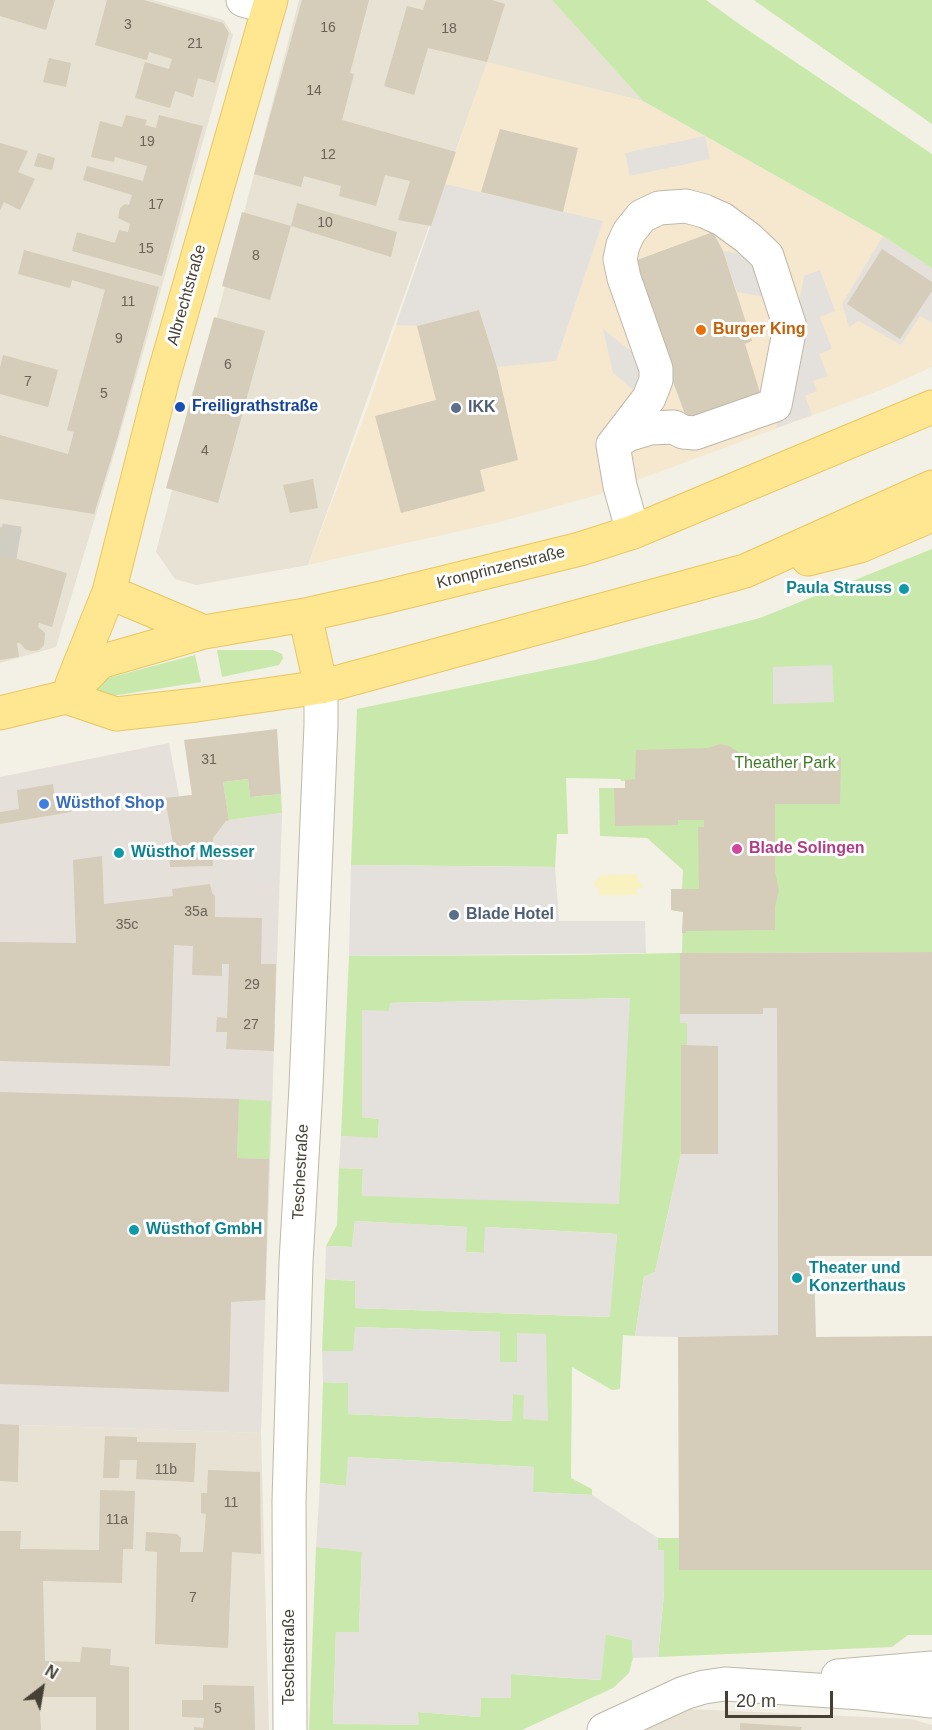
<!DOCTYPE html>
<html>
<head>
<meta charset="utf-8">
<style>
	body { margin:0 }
	#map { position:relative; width:932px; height:1730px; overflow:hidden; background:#f3f0e5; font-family:Arial,sans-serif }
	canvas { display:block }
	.north { position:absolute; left:12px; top:1658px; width:60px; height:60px; -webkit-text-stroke:4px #fff; paint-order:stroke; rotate:31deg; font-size:16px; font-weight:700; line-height:24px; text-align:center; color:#464034 }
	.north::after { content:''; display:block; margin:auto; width:21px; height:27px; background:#464034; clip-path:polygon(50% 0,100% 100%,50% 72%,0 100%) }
	.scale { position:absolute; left:725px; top:1691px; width:108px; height:27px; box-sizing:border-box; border:3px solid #464034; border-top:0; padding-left:8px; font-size:18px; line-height:21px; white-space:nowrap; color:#464034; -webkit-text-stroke:4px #fff; paint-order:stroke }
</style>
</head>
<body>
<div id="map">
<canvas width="932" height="1730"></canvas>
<div class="north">N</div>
<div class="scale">20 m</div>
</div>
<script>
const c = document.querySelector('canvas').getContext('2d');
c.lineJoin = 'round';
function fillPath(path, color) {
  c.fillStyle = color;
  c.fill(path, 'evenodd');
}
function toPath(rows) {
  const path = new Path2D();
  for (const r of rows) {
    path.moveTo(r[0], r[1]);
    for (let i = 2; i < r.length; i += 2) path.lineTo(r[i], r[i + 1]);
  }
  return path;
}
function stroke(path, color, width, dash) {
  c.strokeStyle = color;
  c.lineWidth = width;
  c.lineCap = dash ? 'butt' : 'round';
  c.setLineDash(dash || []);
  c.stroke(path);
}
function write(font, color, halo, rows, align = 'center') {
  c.font = font + ' Arial,sans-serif';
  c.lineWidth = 6;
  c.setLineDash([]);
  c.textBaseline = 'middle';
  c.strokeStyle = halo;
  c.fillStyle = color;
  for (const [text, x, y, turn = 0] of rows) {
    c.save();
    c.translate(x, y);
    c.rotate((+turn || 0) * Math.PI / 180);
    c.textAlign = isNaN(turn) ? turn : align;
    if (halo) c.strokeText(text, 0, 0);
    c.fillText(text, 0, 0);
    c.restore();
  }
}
const residential = toPath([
	[0,0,153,0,224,20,233,35,116,448,56,647,0,663],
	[299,0,552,0,643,101,487,63,308,565,196,585,175,579,156,552],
	[19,1425,261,1433,269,1730,0,1730,0,1481,18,1482],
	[688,1709,911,1719,932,1725,932,1730,644,1730]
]);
const commercial = toPath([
	[487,62,643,101,883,236,932,268,932,367,881,390,594,496,496,523,308,565,368,406]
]);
const industrial = toPath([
	[883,236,932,268,932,323,920,316,901,345,859,321,849,327,842,304],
	[169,743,179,796,224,793,229,820,282,813,261,1433,20,1425,18,1482,0,1481,0,777]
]);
const green = toPath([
	[552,0,706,0,742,26,926,150,932,154,932,268,883,236,643,101],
	[754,0,932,0,932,124,755,1],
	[932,549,932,952,682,953,683,912,671,910,671,889,682,889,683,870,647,838,600,836,599,788,625,788,625,781,621,781,620,779,566,778,568,834,557,834,555,867,351,865,357,709,595,660,760,618],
	[217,650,273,650,282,654,283,658,279,665,222,677],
	[195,655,201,682,112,696,98,692,98,685,104,679],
	[248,779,250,797,281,794,282,813,229,820,223,782],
	[680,953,680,1023,687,1023,687,1046,681,1046,681,1154,655,1272,644,1277,635,1336,623,1335,620,1389,612,1390,572,1367,571,1478,592,1489,592,1495,533,1492,533,1467,349,1457,346,1486,320,1483,323,1382,348,1383,348,1414,511,1421,513,1394,524,1395,547,1421,517,1362,500,1362,500,1332,356,1327,354,1351,322,1351,325,1279,355,1281,355,1308,609,1317,617,1234,486,1227,484,1253,466,1252,466,1227,355,1221,352,1247,326,1246,337,1225,339,1168,363,1169,362,1196,629,998,391,1003,362,1117,379,1119,378,1139,341,1136,349,956,573,955],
	[239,1099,271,1101,269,1159,237,1158],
	[658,1538,679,1538,679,1570,932,1570,932,1635,908,1635,892,1647,658,1657,664,1592,664,1551,658,1550],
	[316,1547,362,1551,359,1632,336,1632,333,1723,418,1725,418,1712,480,1717,481,1698,511,1674,600,1680,605,1634,632,1640,633,1658,629,1673,613,1688,522,1730,309,1730]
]);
const sand = toPath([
	[635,874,643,888,637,888,637,895,599,895,599,888,593,886,601,875]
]);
const parking = toPath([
	[705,136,710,159,630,176,625,153],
	[445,184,603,221,556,361,497,367,479,310,417,326,396,325],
	[723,251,754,255,765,297,737,292],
	[820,270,835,311,820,317,832,349,819,354,828,376,813,381,817,391,805,396,812,415,776,428,804,276],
	[603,329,641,359,644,377,636,392,613,373],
	[832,665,834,702,773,704,773,667],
	[282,813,279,883,248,883,249,817],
	[351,865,555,867,559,921,645,921,646,953,349,956],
	[630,998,619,1204,362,1196,363,1169,339,1168,341,1136,378,1138,379,1119,362,1117,362,1010,389,1011,390,1003],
	[763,1008,777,1008,778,1335,678,1337,635,1336,644,1277,655,1272,681,1154,717,1154,718,1046,687,1046,687,1023,680,1023,680,1014,763,1014],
	[355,1221,467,1227,466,1252,484,1253,485,1227,617,1234,610,1317,355,1308,355,1281,325,1279,326,1246,352,1247],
	[355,1327,500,1332,500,1362,517,1362,517,1333,546,1334,548,1421,523,1419,524,1395,513,1394,512,1421,348,1414,348,1383,323,1382,322,1351,353,1351],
	[348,1457,534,1467,533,1492,592,1495,658,1538,658,1550,664,1550,664,1592,658,1657,633,1658,632,1640,606,1634,601,1680,511,1674,511,1698,481,1698,480,1717,418,1712,419,1725,333,1724,336,1632,359,1632,362,1552,316,1547,320,1483,346,1486]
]);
const building = toPath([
	[0,0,55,0,46,30,0,16],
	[107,0,144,0,223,23,229,33,215,83,198,78,193,97,175,91,170,108,135,98,145,62,169,69,172,59,149,52,147,60,146,60,95,45],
	[302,0,369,0,350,73,354,74,342,120,456,152,431,226,398,220,410,181,385,175,376,206,339,196,341,186,304,176,301,187,254,174],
	[426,0,492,0,505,4,487,62,428,48,414,95,384,86,407,6,423,10],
	[49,58,71,63,66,87,43,82],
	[126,115,147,120,145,125,156,128,159,115,203,126,162,276,72,251,77,232,115,243,119,230,128,232,130,224,118,218,120,208,125,204,129,205,132,195,83,180,87,166,143,181,147,166,115,157,114,162,91,157,100,121,122,127],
	[500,129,578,148,563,212,481,192],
	[0,143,28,151,18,172,35,179,20,210,4,202,0,210],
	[38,153,55,158,52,170,34,166],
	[297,203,397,232,391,257,291,226],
	[242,212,291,226,270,300,222,286],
	[713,232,723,251,752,341,745,344,762,399,689,425,629,263],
	[882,249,932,282,932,291,900,339,847,304],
	[24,250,159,287,116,443,94,514,0,499,0,435,68,454,74,432,67,430,105,290,72,280,70,288,18,274],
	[479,310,497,367,518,460,480,470,485,491,401,513,375,416,436,400,417,326],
	[214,317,265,331,218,503,166,488],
	[3,355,58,370,48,407,0,394,0,368],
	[313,479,318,508,290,513,283,485],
	[0,527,22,530,14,558,67,573,52,627,39,623,38,627,45,633,44,645,39,650,31,651,25,649,20,643,17,643,19,657,0,660],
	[277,729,281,794,250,797,248,779,223,782,229,820,226,821,213,838,213,866,170,867,169,844,173,843,165,798,192,795,184,740],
	[720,744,729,746,741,754,751,757,841,757,840,804,775,804,775,871,779,891,775,907,775,930,686,931,686,933,682,933,683,912,671,910,671,889,699,889,698,827,704,827,704,820,678,820,678,825,615,826,614,788,625,788,625,780,635,779,636,750,708,748],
	[53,784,55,799,68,797,71,812,0,824,0,812,19,809,17,790],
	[102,856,104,904,173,896,172,889,210,884,212,893,215,896,215,917,262,918,261,964,276,964,274,1051,226,1049,227,1032,216,1032,217,1017,227,1018,229,964,222,964,222,976,192,975,193,946,174,945,170,1066,0,1061,0,942,76,943,73,860],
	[932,952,932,1256,815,1256,815,1300,816,1337,932,1336,932,1570,679,1570,678,1337,778,1335,777,1008,763,1008,763,1014,680,1014,680,953],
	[681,1045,718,1046,718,1154,681,1154],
	[0,1092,239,1099,237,1158,269,1159,265,1300,231,1302,229,1392,0,1384],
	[0,1424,19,1425,18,1482,0,1481],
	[105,1436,137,1437,137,1442,196,1443,194,1482,136,1479,137,1460,120,1460,119,1478,103,1478],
	[208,1470,260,1472,261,1554,232,1552,228,1648,155,1644,157,1552,145,1551,146,1532,177,1534,181,1538,180,1552,203,1552,206,1514,201,1513,201,1493,207,1493],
	[100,1490,135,1491,133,1549,123,1549,122,1583,43,1581,45,1661,80,1662,82,1647,111,1649,110,1665,129,1667,129,1730,96,1730,96,1697,39,1697,41,1730,0,1730,0,1531,21,1531,20,1549,99,1550],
	[203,1685,254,1686,255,1730,194,1730,194,1727,203,1728,204,1718,182,1717,182,1700,203,1700],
	[740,1723,802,1727,801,1730,740,1730]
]);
const minorTunnel = toPath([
	[0,540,19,543]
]);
const minor = toPath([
	[243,0,269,7],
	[613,445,649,398,656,380,656,369,624,278,620,259,623,245,629,232,642,216,659,208,686,206,704,211,722,219,748,238,767,256,790,327,775,405,695,433,683,432,674,427,650,428,627,435,613,445,620,486,633,532],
	[838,1676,932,1668],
	[290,1730,289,1501,296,1262,306,1087,321,725,321,687],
	[604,1730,684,1693,704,1687,725,1684,862,1693,932,1701]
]);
const major = toPath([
	[808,559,860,546,932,515],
	[305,615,321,687],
	[204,632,109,592,163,378,271,0],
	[72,684,109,592],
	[66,697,116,714,196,705,321,687,745,571,932,487],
	[0,713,66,697,100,662,204,632,305,615,385,597,580,549,633,532,932,407]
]);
const markers = [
	[701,330,6,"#e8710a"],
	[180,407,6,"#1a4fb4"],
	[456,408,6,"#5c6f8a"],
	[904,589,6,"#0f9aa8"],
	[44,804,6,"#3f7fe0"],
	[737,849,6,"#d1479c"],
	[119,853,6,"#0f9aa8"],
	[454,915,6,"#5c6f8a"],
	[134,1230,6,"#0f9aa8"],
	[797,1278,6,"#0f9aa8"]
];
const numberNames = [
	["3",128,25],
	["16",328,28],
	["18",449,29],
	["21",195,44],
	["14",314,91],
	["19",147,142],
	["12",328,155],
	["17",156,205],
	["10",325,223],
	["15",146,249],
	["8",256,256],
	["11",128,302],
	["9",119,339],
	["6",228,365],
	["7",28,382],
	["5",104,394],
	["4",205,451],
	["31",209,760],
	["35a",196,912],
	["35c",127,925],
	["29",252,985],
	["27",251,1025],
	["11b",166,1470],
	["11",231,1503],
	["11a",117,1520],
	["7",193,1598],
	["5",218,1709]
];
const streetNames = [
	["Albrechtstraße",187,295,-74],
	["Kronprinzenstraße",501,568,-14],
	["Teschestraße",301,1172,-87],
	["Teschestraße",290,1657,-90]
];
const foodNames = [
	["Burger King",713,330]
];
const transitNames = [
	["Freiligrathstraße",192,407]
];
const serviceNames = [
	["IKK",468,408],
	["Blade Hotel",466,915]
];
const cultureNames = [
	["Paula Strauss",892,589,"right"],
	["Wüsthof Messer",131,853],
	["Wüsthof GmbH",146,1230],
	["Theater und",809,1269],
	["Konzerthaus",809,1287]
];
const parkNames = [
	["Theather Park",785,764]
];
const shopNames = [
	["Wüsthof Shop",56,804]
];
const hotelNames = [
	["Blade Solingen",749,849]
];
fillPath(residential, '#e7e2d3');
fillPath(commercial, '#f6e8cf');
fillPath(industrial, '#e5e1da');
fillPath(green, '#c9e9ac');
fillPath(sand, '#f9f1bf');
fillPath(parking, '#e4e1dd');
fillPath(building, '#d5ccba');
stroke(minorTunnel, '#d0cdc2', 33, [33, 16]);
stroke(minor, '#bfb8a7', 35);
stroke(major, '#e7c75f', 35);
stroke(minor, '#fff', 33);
stroke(major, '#ffe792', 33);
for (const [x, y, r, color] of markers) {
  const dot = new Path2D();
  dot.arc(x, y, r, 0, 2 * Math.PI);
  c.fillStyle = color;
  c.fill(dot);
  stroke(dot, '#fff', 2);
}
write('14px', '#6a6356', null, numberNames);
write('16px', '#464034', '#fff', streetNames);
write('bold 16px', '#c56008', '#fff', foodNames, 'left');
write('bold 16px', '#164399', '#fff', transitNames, 'left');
write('bold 16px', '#4e5e75', '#fff', serviceNames, 'left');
write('bold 16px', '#0d838f', '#fff', cultureNames, 'left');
write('16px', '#407926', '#fff', parkNames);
write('bold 16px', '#366cbe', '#fff', shopNames, 'left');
write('bold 16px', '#b23c85', '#fff', hotelNames, 'left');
</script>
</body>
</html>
